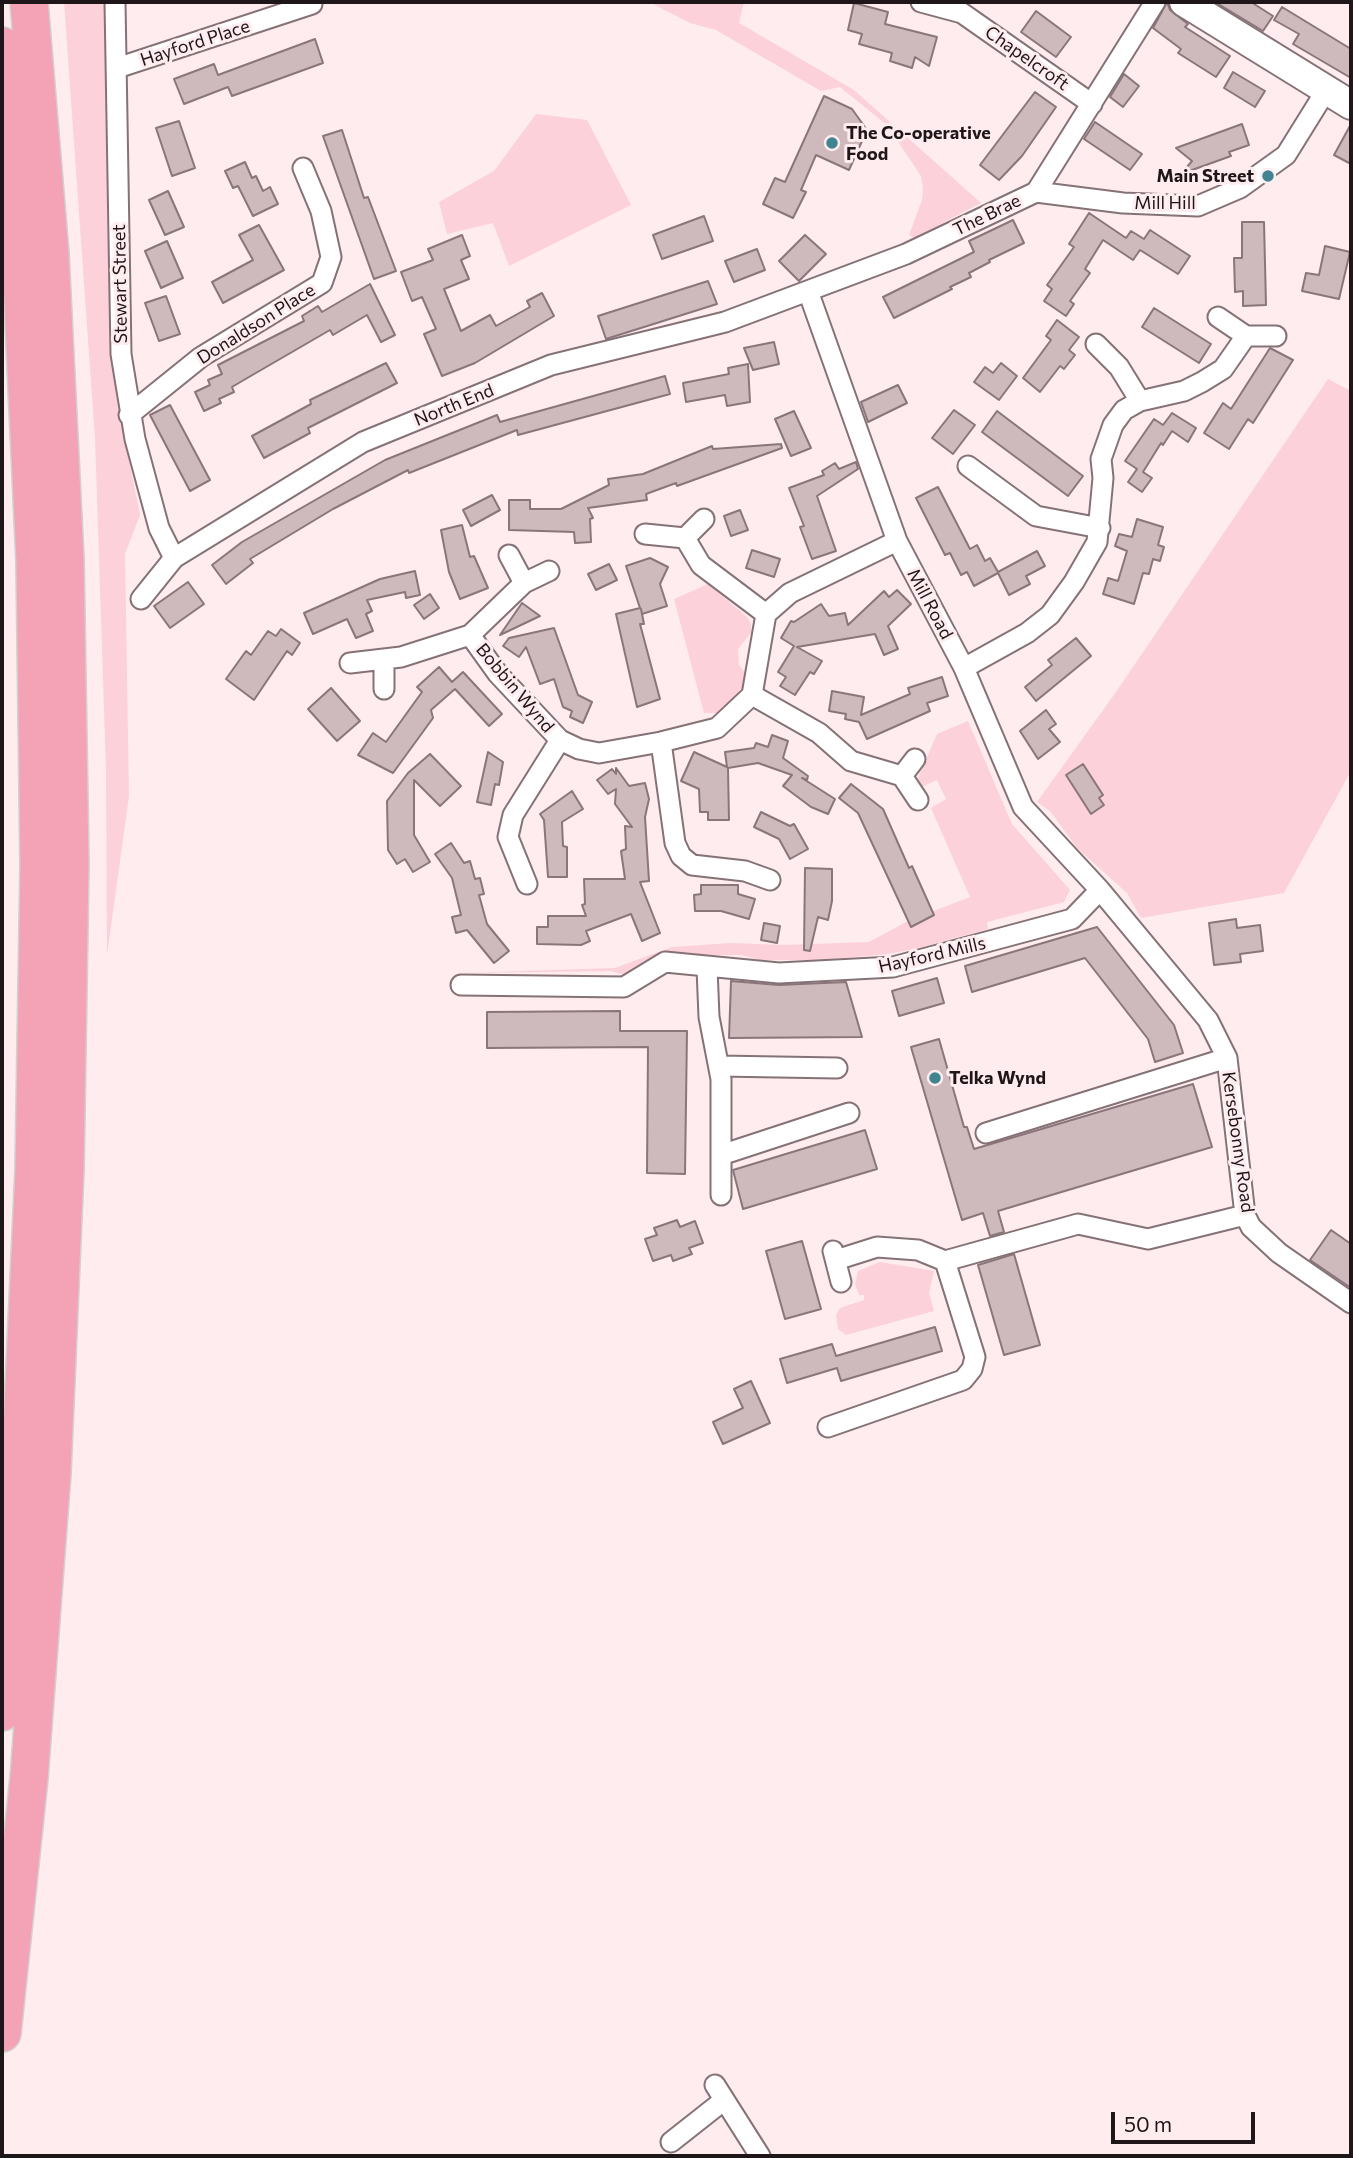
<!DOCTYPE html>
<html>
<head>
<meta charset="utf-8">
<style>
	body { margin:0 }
	#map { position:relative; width:1353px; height:2158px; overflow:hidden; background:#feecef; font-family:Commissioner,sans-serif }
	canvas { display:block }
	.frame { position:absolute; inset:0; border:4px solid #1e1618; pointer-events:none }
	.scale { position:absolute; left:1111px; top:2112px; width:144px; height:32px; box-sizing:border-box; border:4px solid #1e1618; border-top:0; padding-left:9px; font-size:21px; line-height:24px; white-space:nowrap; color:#1e1618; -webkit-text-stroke:5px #feecef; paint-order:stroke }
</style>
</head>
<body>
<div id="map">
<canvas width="1353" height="2158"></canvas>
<div class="frame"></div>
<div class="scale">50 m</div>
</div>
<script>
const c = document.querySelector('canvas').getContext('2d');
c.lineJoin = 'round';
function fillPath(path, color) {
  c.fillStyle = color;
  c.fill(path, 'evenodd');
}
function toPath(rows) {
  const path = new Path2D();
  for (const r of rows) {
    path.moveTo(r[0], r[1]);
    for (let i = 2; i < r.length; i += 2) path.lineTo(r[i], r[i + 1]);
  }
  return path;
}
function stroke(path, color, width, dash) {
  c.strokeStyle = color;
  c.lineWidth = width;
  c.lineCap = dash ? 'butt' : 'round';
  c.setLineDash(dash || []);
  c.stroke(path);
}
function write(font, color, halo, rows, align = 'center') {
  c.font = font + ' Commissioner,sans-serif';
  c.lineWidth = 6;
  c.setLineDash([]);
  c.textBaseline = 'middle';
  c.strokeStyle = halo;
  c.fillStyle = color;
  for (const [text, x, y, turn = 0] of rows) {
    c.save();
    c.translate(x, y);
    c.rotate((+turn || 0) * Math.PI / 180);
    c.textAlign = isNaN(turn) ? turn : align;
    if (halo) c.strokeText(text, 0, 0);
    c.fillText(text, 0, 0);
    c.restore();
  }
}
const green = toPath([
	[64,2,107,2,117,401,140,515,125,554,129,796,107,955,106,770,95,438],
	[649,2,744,2,739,23,854,90,981,203,914,238,909,235,922,200,923,188,921,176,887,125,840,87,821,91,716,30,690,23],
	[536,114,587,120,631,205,509,266,493,223,447,234,439,202,494,171],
	[1328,379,1351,391,1351,771,1284,893,1141,918,1127,893,1077,848,1050,811,1037,802,1116,692],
	[708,584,747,617,751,624,751,633,738,649,739,665,748,677,747,682,720,713,704,713,674,599],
	[968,721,1012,824,1070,890,1064,902,987,922,988,929,915,949,888,954,820,960,816,964,807,964,802,960,760,960,741,955,669,955,637,966,636,970,626,975,611,971,464,973,615,968,672,947,732,943,784,945,869,942,908,921,970,897,931,808,946,799,937,780,921,787,918,778,937,734],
	[880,1262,934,1271,929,1293,934,1311,846,1335,838,1329,836,1315,840,1308,864,1300,864,1295,859,1295,855,1284,858,1271]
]);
const building = toPath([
	[1167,2,1170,10,1188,24,1185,27,1230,56,1216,77,1178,53,1181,49,1153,28,1167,2],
	[1215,2,1251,2,1273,16,1263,31,1215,2],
	[854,3,888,12,885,24,937,37,929,66,915,57,912,68,890,61,892,53,859,44,862,34,848,30,854,3],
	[1282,7,1351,49,1351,78,1293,44,1299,34,1274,20,1282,7],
	[1036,11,1071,37,1056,57,1021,32,1036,11],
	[315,39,323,63,232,96,228,87,184,104,174,79,214,64,218,75,315,39],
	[1233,72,1265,91,1255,107,1224,88,1233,72],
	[1124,74,1139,86,1123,107,1110,97,1124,74],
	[1035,92,1056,107,1022,156,999,180,980,165,1035,92],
	[824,96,852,109,867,130,849,170,816,155,801,190,806,192,793,218,763,204,775,178,785,182,824,96],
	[179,121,195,168,172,176,156,128,179,121],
	[1095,122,1142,154,1130,170,1084,139,1095,122],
	[1242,124,1249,145,1229,152,1231,156,1181,174,1192,161,1176,148,1242,124],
	[1351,124,1351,164,1334,155,1351,124],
	[342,130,364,198,368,197,396,271,374,279,323,136,342,130],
	[245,162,252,178,256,176,263,191,270,187,278,204,253,216,238,186,233,188,225,171,245,162],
	[168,191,184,227,165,235,149,200,168,191],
	[1089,213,1126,238,1131,231,1144,239,1150,230,1190,256,1178,274,1140,250,1133,260,1103,240,1085,269,1090,273,1070,301,1074,304,1066,316,1044,301,1052,289,1047,285,1074,247,1069,244,1089,213],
	[704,216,713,241,662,259,653,235,704,216],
	[1013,220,1024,243,989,260,990,262,969,273,971,277,950,287,952,289,894,318,883,297,974,252,969,241,1013,220],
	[1242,222,1264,222,1266,305,1243,306,1243,291,1235,292,1234,258,1242,258,1242,222],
	[259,225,284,270,223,303,212,282,253,260,239,235,259,225],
	[462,235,470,256,461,260,469,279,444,289,461,331,490,315,496,326,530,307,527,301,542,293,554,316,475,363,442,376,424,334,436,329,422,297,412,301,401,272,433,260,428,249,462,235],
	[805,235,826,254,799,281,779,261,805,235],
	[167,241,183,278,161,288,145,251,167,241],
	[1325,246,1350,252,1339,299,1302,291,1306,273,1319,275,1325,246],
	[757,249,765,270,734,282,725,261,757,249],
	[708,281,717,304,606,339,598,316,708,281],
	[370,284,395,335,381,342,367,315,333,335,330,330,249,377,232,387,234,392,219,399,221,403,204,411,195,392,210,385,208,380,222,374,218,365,304,321,302,316,318,306,322,312,370,284],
	[166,296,180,334,159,341,145,303,166,296],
	[1154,308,1211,344,1199,363,1142,327,1154,308],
	[1057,320,1079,337,1069,350,1075,355,1064,369,1060,366,1040,392,1023,378,1051,340,1046,336,1057,320],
	[774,342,779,364,753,370,744,348,774,342],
	[1270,348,1293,360,1253,423,1248,419,1229,449,1204,433,1223,403,1231,409,1270,348],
	[386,363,397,383,308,428,310,433,264,458,252,436,311,404,310,400,386,363],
	[1001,363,1017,376,999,400,974,382,985,367,993,373,1001,363],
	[748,364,750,402,727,406,725,395,686,402,683,383,729,374,728,368,748,364],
	[665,376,670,394,518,435,517,430,409,473,408,470,333,509,250,559,253,563,226,584,212,565,242,542,385,460,497,415,500,422,665,376],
	[898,385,907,403,868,422,861,402,898,385],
	[170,405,210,480,190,491,150,415,170,405],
	[954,410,975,425,953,454,932,438,954,410],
	[794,411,811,448,791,456,775,419,794,411],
	[997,411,1083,476,1068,496,982,432,997,411],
	[1172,413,1196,428,1188,442,1172,431,1163,445,1161,443,1143,472,1152,478,1142,492,1128,482,1137,469,1125,461,1154,419,1163,425,1172,413],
	[781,444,782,448,677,486,676,483,646,494,647,500,588,508,593,518,590,519,591,542,575,543,574,532,509,530,509,500,530,500,530,509,561,509,609,485,608,479,643,474,712,446,713,449,781,444],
	[856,462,858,469,817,496,836,551,812,559,800,527,804,526,789,488,824,475,822,471,835,463,839,469,856,462],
	[938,487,970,549,977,545,985,561,990,558,998,572,1037,551,1045,566,1026,576,1030,584,1009,595,998,573,974,586,967,572,961,575,950,553,945,555,916,498,938,487],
	[492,495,500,510,471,526,463,510,492,495],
	[740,510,748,530,731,536,724,516,740,510],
	[1137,519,1163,527,1158,545,1164,547,1160,561,1153,559,1149,574,1143,573,1134,604,1103,594,1108,578,1118,581,1127,551,1115,546,1119,534,1132,537,1137,519],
	[462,525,470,557,474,556,488,588,460,599,449,572,441,530,462,525],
	[752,550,780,559,774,577,746,568,752,550],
	[650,558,668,567,660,584,667,606,642,614,641,609,644,624,640,624,660,699,637,707,616,614,640,608,626,566,650,558],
	[609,564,617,580,596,590,588,574,609,564],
	[415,571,420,595,406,598,405,592,367,600,372,611,366,614,373,631,356,638,347,619,313,634,304,613,380,579,415,571],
	[188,582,204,604,170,628,154,606,188,582],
	[897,590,911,604,888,626,898,649,884,655,875,634,797,647,822,661,814,674,810,672,795,695,780,686,786,677,778,672,794,646,781,638,791,621,794,622,821,604,829,616,845,613,848,625,884,591,889,597,897,590],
	[430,594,439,608,424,619,414,605,430,594],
	[522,603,540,616,500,635,522,603],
	[554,628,578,695,592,702,583,723,570,717,572,711,563,707,554,679,540,684,526,647,519,657,503,646,509,638,554,628],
	[281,629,300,643,292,655,287,651,254,700,226,679,246,651,251,655,268,631,276,636,281,629],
	[1076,638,1091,656,1036,701,1025,687,1052,665,1048,660,1076,638],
	[439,667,452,682,463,672,502,714,489,726,455,689,431,710,433,718,393,773,358,755,373,733,386,742,422,692,417,687,439,667],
	[942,677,948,696,927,703,930,711,867,739,859,722,845,719,846,714,829,711,832,691,864,697,861,715,910,694,908,688,942,677],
	[331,688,360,721,337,741,308,709,331,688],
	[1046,710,1056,724,1049,729,1060,742,1038,759,1020,731,1046,710],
	[772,735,788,741,783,758,808,776,807,780,802,778,835,799,828,814,811,807,783,786,792,775,758,763,728,768,729,820,708,820,708,812,700,812,699,789,681,781,694,752,727,767,725,752,754,748,756,743,768,747,772,735],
	[488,752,503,762,499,785,495,784,491,805,477,802,488,752],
	[430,754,461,786,440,806,414,780,414,835,430,862,413,872,405,859,397,864,388,850,387,801,408,773,430,754],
	[1083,764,1103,795,1099,798,1104,805,1091,814,1066,775,1083,764],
	[616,768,629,786,645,783,649,799,645,817,649,881,640,882,660,933,642,941,631,914,586,931,590,941,581,945,537,944,537,927,548,927,548,916,586,916,582,905,585,904,584,879,625,879,621,851,626,849,625,826,632,827,615,804,616,789,608,794,597,780,612,769,616,774,616,768],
	[851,784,883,809,909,868,912,866,934,915,911,927,858,813,839,798,851,784],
	[572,791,583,809,562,822,563,846,567,847,567,877,548,877,544,820,540,814,572,791],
	[761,812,790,826,794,824,808,849,790,859,779,839,754,827,761,812],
	[451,843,464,863,470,861,475,879,480,878,484,894,479,895,487,924,509,951,494,963,467,930,456,933,452,917,461,915,452,878,435,854,451,843],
	[805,868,832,869,832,901,828,920,818,917,810,951,804,950,805,868],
	[701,885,738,885,738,894,755,899,749,919,721,911,695,911,694,895,701,894,701,885],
	[1236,919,1237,928,1260,925,1263,951,1240,954,1241,962,1214,965,1209,923,1236,919],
	[764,923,780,926,777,943,761,940,764,923],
	[1097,927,1174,1025,1183,1053,1155,1062,1148,1039,1085,958,972,992,965,966,1097,927],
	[937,978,944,1003,899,1016,892,991,937,978],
	[731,981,779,985,846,982,862,1037,729,1038,731,981],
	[620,1011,620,1031,687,1031,685,1174,647,1173,648,1047,487,1048,487,1012,620,1011],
	[939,1039,964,1127,967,1127,974,1149,1193,1084,1212,1147,998,1211,1004,1232,990,1236,983,1213,962,1220,911,1047,939,1039],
	[865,1130,877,1169,743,1209,733,1170,865,1130],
	[677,1220,680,1227,695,1221,703,1243,689,1248,692,1254,673,1261,671,1255,653,1261,645,1239,657,1235,654,1228,677,1220],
	[1331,1230,1351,1244,1351,1288,1310,1260,1331,1230],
	[802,1241,821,1309,785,1319,766,1251,802,1241],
	[1014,1254,1040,1345,1004,1355,978,1265,1014,1254],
	[935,1327,942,1351,841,1381,837,1368,787,1383,780,1359,832,1344,836,1356,935,1327],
	[751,1381,770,1423,723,1444,713,1422,743,1408,734,1389,751,1381]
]);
const street = toPath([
	[115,2,121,354,135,439,159,528,174,558],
	[921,2,962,13,1092,104],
	[117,68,312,4],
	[1036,192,1123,203,1198,206,1240,188,1286,155,1327,89],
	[808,291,897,541,964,668,1023,807,1100,890,1208,1020,1227,1058,1245,1215,1251,1227,1279,1253,1351,1303],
	[1218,317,1246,336],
	[1096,344,1119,367,1140,401],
	[129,415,201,357,322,283,331,257,321,211,303,168],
	[968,466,1036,516,1100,528],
	[645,534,685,538,701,565,766,614],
	[685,538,704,519],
	[509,555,524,583],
	[141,599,174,558,363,442,551,365,725,322,906,254,1036,192,1155,2],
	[470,635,498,674,560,740,579,749,599,753,661,742,717,728,752,695,766,614,790,593,897,541],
	[350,663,401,657,470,635,524,583,549,571],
	[964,668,1027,633,1050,615,1074,582,1097,542,1103,478,1101,459,1113,425,1124,410,1140,401,1184,391,1202,382,1223,369,1246,336,1276,336],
	[384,689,384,660],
	[752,695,819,733,851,761,902,776,918,800],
	[661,742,675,843,681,856,692,865,745,871,770,880],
	[902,776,915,759],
	[527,884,508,837,513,815,560,740],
	[707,968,709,1017,721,1079,721,1195],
	[461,985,624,987,665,962,779,973,893,967,1072,919,1100,890],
	[719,1066,837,1068],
	[986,1133,1227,1058],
	[721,1155,849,1113],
	[833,1251,841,1282],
	[836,1260,877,1247,918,1250,945,1261,1078,1224,1148,1239,1245,1215],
	[828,1427,963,1380,972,1369,975,1357,945,1261],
	[715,2085,760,2156],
	[671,2142,723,2101]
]);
const secondary = toPath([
	[1184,2,1351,105]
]);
const highway = toPath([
	[2,46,21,258,35,562,39,866,34,1170,20,1474,2,1712],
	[2,2033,29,1778,52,1473,65,1169,70,863,65,559,50,254,29,2]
]);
const markers = [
	[832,143,7,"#408492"],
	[1268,176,7,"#408492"],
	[935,1078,7,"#408492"]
];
const streetNames = [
	["Hayford Place",195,43,-18],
	["Chapelcroft",1027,58,35],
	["Mill Hill",1165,203],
	["The Brae",987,215,-26],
	["Stewart Street",120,284,-91],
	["Donaldson Place",256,324,-32],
	["North End",454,405,-22],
	["Mill Road",930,604,62],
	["Bobbin Wynd",515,688,50],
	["Hayford Mills",932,955,-13],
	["Kersebonny Road",1238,1142,82]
];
const poiNames = [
	["The Co-operative",846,133],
	["Food",846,154],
	["Main Street",1254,176,"right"],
	["Telka Wynd",949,1078]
];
fillPath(green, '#fcd1da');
fillPath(building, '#ceb9bd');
stroke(building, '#8a767a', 2);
stroke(street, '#857276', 23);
stroke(secondary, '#857276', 32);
stroke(highway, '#d2d0d1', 40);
stroke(street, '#fff', 19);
stroke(secondary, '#fff', 28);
stroke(highway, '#f4a2b6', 37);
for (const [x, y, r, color] of markers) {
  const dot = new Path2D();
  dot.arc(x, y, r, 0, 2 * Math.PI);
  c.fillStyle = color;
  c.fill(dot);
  stroke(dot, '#feecef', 2.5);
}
write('18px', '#1e1618', '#feecef', streetNames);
write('bold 18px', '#1e1618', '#feecef', poiNames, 'left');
</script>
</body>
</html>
